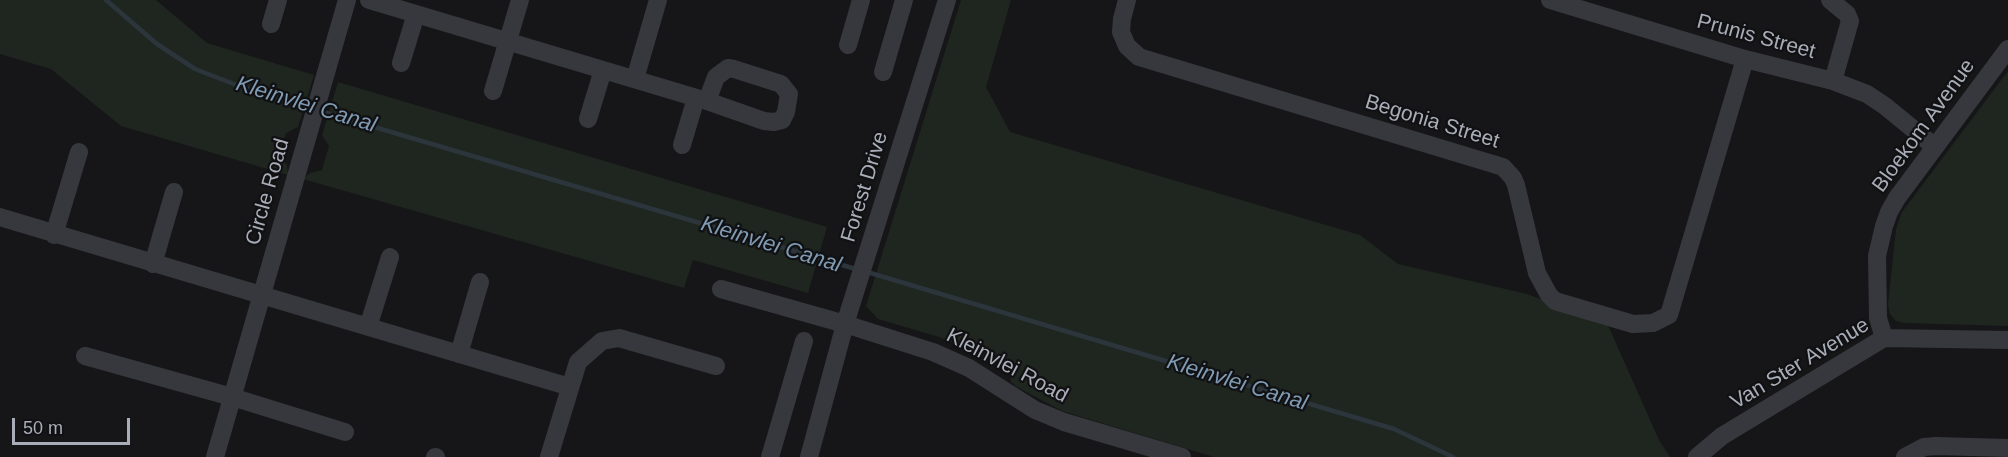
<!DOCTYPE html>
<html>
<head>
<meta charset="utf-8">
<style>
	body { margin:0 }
	#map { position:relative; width:2008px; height:457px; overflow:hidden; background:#161618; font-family:Helvetica,sans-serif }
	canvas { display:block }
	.scale { position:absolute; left:12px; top:418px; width:118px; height:27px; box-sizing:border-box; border:3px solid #a8adb8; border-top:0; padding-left:8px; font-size:18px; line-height:21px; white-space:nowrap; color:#a8adb8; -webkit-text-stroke:4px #111113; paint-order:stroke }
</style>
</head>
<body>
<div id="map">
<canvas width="2008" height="457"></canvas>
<div class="scale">50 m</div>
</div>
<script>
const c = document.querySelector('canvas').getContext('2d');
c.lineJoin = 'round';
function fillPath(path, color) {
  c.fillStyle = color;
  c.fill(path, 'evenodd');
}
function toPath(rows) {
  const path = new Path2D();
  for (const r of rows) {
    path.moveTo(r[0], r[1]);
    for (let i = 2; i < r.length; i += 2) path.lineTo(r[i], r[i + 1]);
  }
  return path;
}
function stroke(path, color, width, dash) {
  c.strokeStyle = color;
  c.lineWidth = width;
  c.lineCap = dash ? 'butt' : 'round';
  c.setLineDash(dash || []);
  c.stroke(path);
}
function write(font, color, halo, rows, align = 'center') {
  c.font = font + ' Helvetica,sans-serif';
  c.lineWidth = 4.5;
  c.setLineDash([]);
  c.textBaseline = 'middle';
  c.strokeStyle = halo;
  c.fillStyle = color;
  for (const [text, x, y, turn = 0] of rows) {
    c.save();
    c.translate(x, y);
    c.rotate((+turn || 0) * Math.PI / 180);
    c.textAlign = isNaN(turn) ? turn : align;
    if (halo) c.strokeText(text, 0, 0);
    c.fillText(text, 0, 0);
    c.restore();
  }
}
const green = toPath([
	[0,0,156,0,207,43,314,75,298,127,286,133,279,157,287,165,288,175,121,126,51,69,0,54],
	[961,0,1011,0,986,87,1010,132,1360,235,1398,264,1527,294,1607,323,1659,440,1670,457,1214,457,1062,411,1017,387,1011,382,1010,374,965,348,939,337,878,319,866,306],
	[2008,71,2008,326,1905,323,1896,321,1890,314,1888,305,1896,229,1902,212],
	[338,82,827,227,808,293,693,260,684,288,303,179,310,173,322,170,329,146,322,135]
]);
const stream = toPath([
	[106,0,157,44,195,69,239,86,312,108],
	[320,111,859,270],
	[867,272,1394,429,1453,457]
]);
const minor = toPath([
	[369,0,707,101,764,121,774,122,782,120,786,112,789,94,781,84,734,69,728,68,716,77,707,101],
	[1127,0,1122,19,1121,32,1127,46,1139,57,1503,167,1513,178,1516,185,1537,273,1549,295,1555,301,1633,324,1653,323,1669,315,1745,59],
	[1550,0,1745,59,1833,81,1867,94,1885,106,1935,147],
	[1830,0,1847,14,1850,21,1833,81],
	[271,24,278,0],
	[848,45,861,0],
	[401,63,416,14],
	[883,72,904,0],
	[635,79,658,0],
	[493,91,520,0],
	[588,119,603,70],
	[682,145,696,98],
	[0,217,570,387],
	[54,235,79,152],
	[153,264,174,192],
	[721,289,845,324,933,352,969,368,1035,410,1064,422,1182,457],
	[368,327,390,257],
	[1884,338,1878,318,1877,256,1884,226,1889,212,1897,198,2008,49],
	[459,354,480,282],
	[85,356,232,397,345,432],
	[215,457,347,0],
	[435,457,436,457],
	[549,457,578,362,602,341,619,338,716,366],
	[770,457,804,341],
	[809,457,845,324,947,0],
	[1697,457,1722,436,1884,338,2008,340],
	[1905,457,1924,447,1936,446,2008,448]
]);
const streetNames = [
	["Prunis Street",1756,37,15],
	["Begonia Street",1432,122,17],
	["Bloekom Avenue",1924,126,-54],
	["Forest Drive",865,187,-73],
	["Circle Road",268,192,-74],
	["Van Ster Avenue",1800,364,-31],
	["Kleinvlei Road",1007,366,28]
];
const waterNames = [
	["Kleinvlei Canal",306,105,17],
	["Kleinvlei Canal",771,245,17],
	["Kleinvlei Canal",1237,383,17]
];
fillPath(green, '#1e261f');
stroke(stream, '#2c353c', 4.5);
stroke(minor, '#37383d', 18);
write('21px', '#a8adb8', '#111113', streetNames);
write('italic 22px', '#7f9bb3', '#111113', waterNames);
</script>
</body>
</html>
